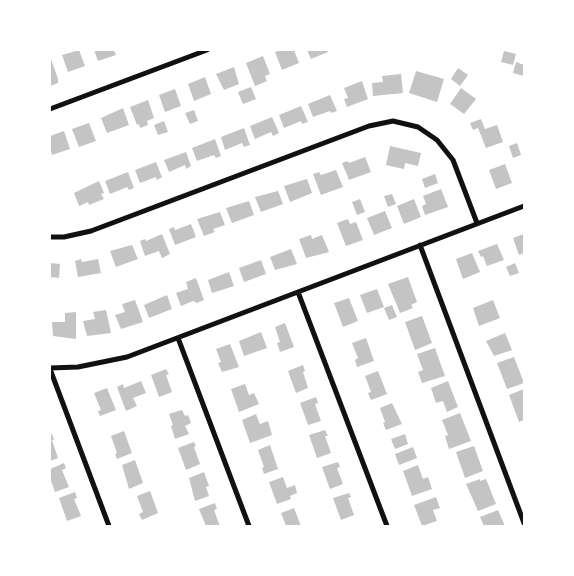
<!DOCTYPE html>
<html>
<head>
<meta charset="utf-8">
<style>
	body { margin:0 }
	#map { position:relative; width:574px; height:576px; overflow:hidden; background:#fff; font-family:Poppins,sans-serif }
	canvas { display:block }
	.frame { position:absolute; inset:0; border:51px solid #fff; pointer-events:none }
</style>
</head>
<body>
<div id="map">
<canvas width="574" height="576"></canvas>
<div class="frame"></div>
</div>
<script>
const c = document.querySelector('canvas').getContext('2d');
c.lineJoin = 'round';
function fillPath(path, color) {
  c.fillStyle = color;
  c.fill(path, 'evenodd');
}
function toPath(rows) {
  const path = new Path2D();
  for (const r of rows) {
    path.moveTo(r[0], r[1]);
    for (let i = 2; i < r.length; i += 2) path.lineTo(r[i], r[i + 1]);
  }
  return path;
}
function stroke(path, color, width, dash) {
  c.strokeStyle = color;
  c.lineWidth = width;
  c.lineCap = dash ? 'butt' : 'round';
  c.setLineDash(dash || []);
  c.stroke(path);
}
const building = toPath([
	[79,50,85,66,68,72,62,55],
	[94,50,114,50,116,55,98,61],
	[281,50,294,50,299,63,282,70,275,52],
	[307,50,327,50,328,52,311,59],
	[504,51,516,54,513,65,501,62],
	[50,56,58,79,58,83,50,86],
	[263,56,270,74,265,76,267,81,255,86,246,63],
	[516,62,524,65,524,76,513,73],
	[234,67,239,84,224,90,216,74],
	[458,68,468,75,460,86,451,79],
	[416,71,444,79,437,102,409,93],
	[401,74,403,93,373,96,372,83,383,82,382,76],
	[205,77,211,94,194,101,188,84],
	[362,81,368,99,347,107,344,99,348,98,344,88],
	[251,87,256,99,243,104,238,92],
	[461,88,476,99,464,114,450,104],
	[175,89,181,106,165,112,159,95],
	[330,95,337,111,331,113,330,111,313,117,308,104],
	[148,100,154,118,147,121,148,125,140,128,139,124,137,125,130,107],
	[301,106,308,122,302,124,301,121,284,128,279,115],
	[123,108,129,125,107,133,101,118],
	[194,110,198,121,190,124,185,113],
	[272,117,279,133,273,136,271,132,255,139,250,126],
	[481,119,485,129,497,125,503,142,486,148,478,128,473,130,470,123],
	[164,121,168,132,158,135,154,125],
	[89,123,96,141,79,147,72,129],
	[244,128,250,145,244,147,242,143,225,150,221,137],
	[64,131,70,149,52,155,50,148,50,136],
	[215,139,221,156,216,158,214,155,197,161,192,148],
	[517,143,521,155,513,158,509,146],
	[390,146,421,153,418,166,405,163,404,169,386,165],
	[186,152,191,166,186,169,185,165,169,172,164,160],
	[365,157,371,172,349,180,342,163,348,161,349,163],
	[156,162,162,177,157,180,156,177,140,183,135,170],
	[505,164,512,183,496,189,489,170],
	[336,170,343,187,321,195,313,174,319,172,321,175],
	[128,172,134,188,129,190,127,187,110,194,105,181],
	[435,174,438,183,425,188,422,179],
	[307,179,312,193,290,202,284,186],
	[99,181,104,193,101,194,104,199,89,205,88,202,79,206,74,193],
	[441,189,448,207,425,215,422,206,426,204,423,196],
	[278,191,283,204,261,212,255,197],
	[392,194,396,204,388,207,384,196],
	[360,199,365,212,357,215,352,202],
	[414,199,421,217,404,224,397,206],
	[249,201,254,215,232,223,226,208],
	[385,211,392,228,374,235,367,218],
	[220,212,225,225,213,229,215,232,204,236,197,219],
	[348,219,350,224,356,222,363,240,346,246,337,223],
	[191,224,196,237,175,245,169,229,174,227,175,230],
	[162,234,170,254,162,258,159,251,145,256,140,241,145,239,146,241],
	[524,234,524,253,519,255,513,238],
	[311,235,312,239,322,235,329,252,306,258,299,239],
	[497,244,504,260,487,266,483,256,481,257,478,251],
	[132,245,138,259,116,267,110,251],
	[291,249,297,264,275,270,270,257],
	[472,253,480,272,463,279,456,259],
	[81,259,82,262,98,259,101,273,78,277,75,261],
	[261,260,266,274,244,282,239,268],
	[50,263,60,264,59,278,50,277],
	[515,263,519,273,510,276,506,267],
	[229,272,234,286,212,293,208,280],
	[408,277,417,302,411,305,413,308,400,313,388,284],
	[196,278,204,300,197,303,193,301,181,306,176,293,188,289,186,282],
	[377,289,384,307,367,313,360,295],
	[167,295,172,309,149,318,144,305],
	[349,298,358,321,343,327,334,303],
	[135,300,143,322,121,329,115,315,125,312,122,304],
	[493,300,500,318,479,326,473,308],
	[392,305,397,317,389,320,384,308],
	[106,310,111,333,87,336,83,321,95,319,93,312],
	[76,312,76,339,53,336,52,322,65,322,65,313],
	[422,316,432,343,415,350,405,322],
	[285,323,294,347,280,352,277,343,280,342,275,327],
	[261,332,267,348,244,356,239,341],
	[505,333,512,350,494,356,486,341],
	[366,338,374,361,357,367,355,360,358,358,352,343],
	[230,344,239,367,222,372,218,363,221,362,216,349],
	[435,348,445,376,422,383,418,372,423,370,417,354],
	[514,357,524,383,507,389,497,363],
	[303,365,305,371,303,372,308,388,296,393,288,371],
	[166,369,169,374,166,375,172,392,159,397,151,375],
	[378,371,387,394,371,400,368,393,371,392,365,376],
	[141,381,146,393,133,398,137,406,126,411,117,387,123,384,124,388],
	[448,381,458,407,447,412,443,401,436,403,431,388],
	[245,384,249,395,254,393,259,404,239,412,231,389],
	[107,388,116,410,100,416,98,411,101,410,94,393],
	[524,389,524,420,519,422,509,395],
	[316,397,318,403,315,404,321,421,308,425,300,403],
	[392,403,402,424,386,430,383,423,385,422,380,408],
	[182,410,185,416,188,415,191,423,185,426,189,434,175,439,171,426,173,425,169,414],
	[460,413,471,441,449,449,445,436,448,435,442,420],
	[256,414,260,424,268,421,272,435,250,443,242,420],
	[325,430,328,436,325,436,331,453,317,458,309,435],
	[124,431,132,453,117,459,115,454,117,453,111,436],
	[52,434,54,440,52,440,58,458,50,461,50,435],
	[405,434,408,444,395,449,391,439],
	[194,442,196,446,194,447,200,464,186,470,178,448],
	[270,445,278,469,264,474,262,468,264,467,258,450],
	[474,446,483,471,465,478,456,452],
	[413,447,417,458,399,465,395,454],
	[135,460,143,483,129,489,122,465],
	[338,462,340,467,337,468,343,484,330,489,322,467],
	[64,463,66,468,62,470,69,487,55,492,50,478,50,469],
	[418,465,423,479,428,477,432,489,412,496,403,471],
	[204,472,209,486,206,487,209,496,195,501,189,478],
	[283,477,287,488,295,485,297,493,290,496,291,499,277,504,269,482],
	[480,479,480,481,486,479,496,504,478,511,466,484],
	[150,491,158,513,142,520,139,514,143,512,137,496],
	[75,492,77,498,74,499,81,516,67,521,59,498],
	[349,493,351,497,348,498,354,515,341,520,333,498],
	[436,497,440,508,433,510,437,521,422,526,414,505],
	[215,503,217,509,214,510,220,526,206,526,199,509],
	[294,508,301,526,286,526,281,513],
	[498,510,505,526,484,526,480,517]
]);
const minor = toPath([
	[50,109,207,50],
	[50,237,64,237,91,231,369,126,393,121,418,127,437,140,453,160,477,223],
	[420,245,524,523],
	[298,292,387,526],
	[178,338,249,526],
	[50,368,78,367,127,357,524,206],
	[50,369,109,526]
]);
fillPath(building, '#c4c4c4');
stroke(minor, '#111', 5);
</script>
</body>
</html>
